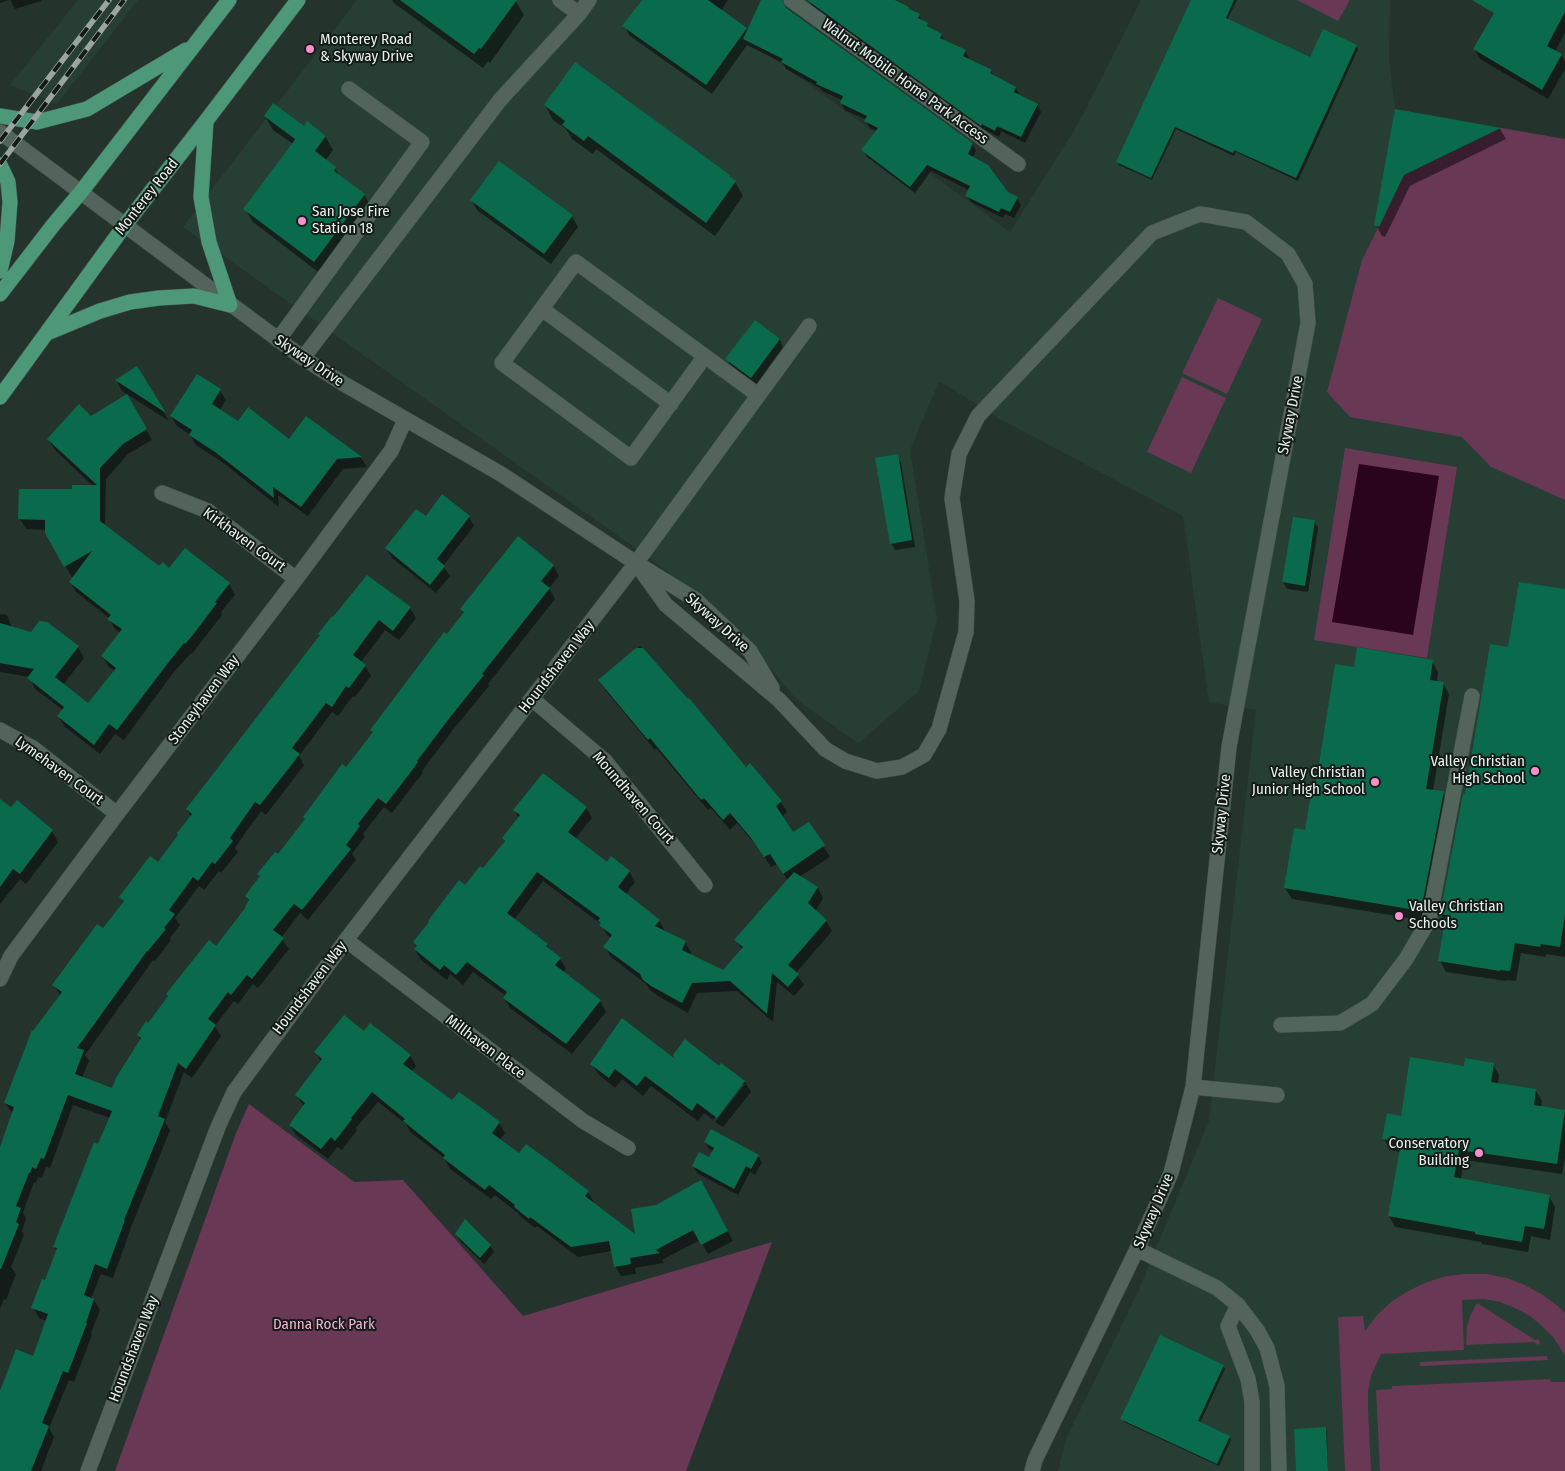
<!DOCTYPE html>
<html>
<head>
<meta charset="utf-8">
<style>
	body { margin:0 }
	canvas { display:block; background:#24342d }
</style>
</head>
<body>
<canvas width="1565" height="1471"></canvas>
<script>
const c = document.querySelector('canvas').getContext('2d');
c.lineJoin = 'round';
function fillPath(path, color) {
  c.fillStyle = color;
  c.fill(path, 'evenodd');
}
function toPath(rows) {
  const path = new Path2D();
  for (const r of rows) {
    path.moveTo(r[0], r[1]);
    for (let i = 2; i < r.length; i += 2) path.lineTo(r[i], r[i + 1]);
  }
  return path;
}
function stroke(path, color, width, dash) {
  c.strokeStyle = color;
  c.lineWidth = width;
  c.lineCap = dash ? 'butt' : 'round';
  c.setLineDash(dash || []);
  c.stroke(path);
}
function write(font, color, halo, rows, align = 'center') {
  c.font = font + ' "Fira Sans Condensed",sans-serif';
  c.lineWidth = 4;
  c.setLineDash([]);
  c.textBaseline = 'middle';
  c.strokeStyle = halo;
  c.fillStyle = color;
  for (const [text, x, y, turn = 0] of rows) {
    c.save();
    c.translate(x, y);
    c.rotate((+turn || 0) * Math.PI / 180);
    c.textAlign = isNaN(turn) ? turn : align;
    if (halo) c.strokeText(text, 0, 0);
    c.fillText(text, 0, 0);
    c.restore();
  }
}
const built = toPath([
	[78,0,138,0,57,104,10,85],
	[357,0,694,0,1010,232,1077,126,1141,0,1390,0,1389,61,1395,109,1565,139,1565,1471,1058,1471,1066,1439,1137,1294,1209,1121,1256,710,1209,702,1183,516,1002,420,939,381,910,450,937,619,919,691,858,743,797,700,753,647,662,567,183,227]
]);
const green = toPath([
	[1297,0,1350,0,1338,21],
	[1501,128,1565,139,1565,500,1491,467,1462,437,1350,417,1327,392,1362,260,1404,175],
	[1218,298,1262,319,1227,394,1182,373],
	[1182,377,1226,398,1191,473,1147,452],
	[1345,448,1457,467,1427,658,1314,640],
	[249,1104,354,1182,403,1180,523,1316,772,1242,686,1471,115,1471,236,1133],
	[1466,1274,1486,1274,1507,1278,1525,1285,1543,1295,1559,1307,1565,1313,1565,1356,1554,1338,1542,1326,1530,1316,1515,1308,1500,1302,1484,1299,1462,1300,1464,1350,1381,1354,1371,1376,1368,1392,1368,1408,1371,1471,1345,1471,1338,1317,1363,1316,1365,1331,1376,1316,1391,1302,1408,1291,1427,1282,1446,1276],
	[1477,1303,1535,1340,1538,1339,1540,1343,1538,1345,1534,1342,1466,1345,1467,1326,1471,1314],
	[1547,1356,1548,1360,1420,1366,1420,1362],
	[1550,1379,1551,1382,1565,1382,1565,1471,1380,1471,1376,1390,1392,1389,1392,1386]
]);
const water = toPath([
	[1359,464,1439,476,1413,635,1332,622]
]);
const shadow = toPath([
	[0,0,9,0,0,3],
	[10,0,41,0,41,1,15,9],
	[392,0,515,0,524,15,490,63,488,61,483,68,394,3],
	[644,0,728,0,721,11,746,29,747,32,763,0,766,0,972,144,976,151,972,158,1007,193,1017,198,1021,205,1014,218,1005,214,1003,218,971,202,967,196,969,190,931,171,915,193,867,157,863,150,877,131,870,128,866,121,867,120,845,110,841,103,842,100,822,91,820,88,786,69,783,63,747,45,712,94,630,36,624,26],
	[809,0,896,0,897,3,919,15,922,22,927,24,930,30,941,35,945,42,965,51,969,58,968,59,991,71,995,77,1016,88,1019,94,1019,96,1037,105,1041,112,1025,143,1001,131,999,137,985,130,985,131,813,7],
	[1193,0,1237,0,1227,20,1310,59,1356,46,1358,49,1298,181,1236,152,1234,156,1176,129,1152,180,1119,165,1117,162],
	[1526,0,1565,1,1565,32,1555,52,1561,55,1565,62,1565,69,1548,99,1480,59,1474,49],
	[545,105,735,182,743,196,715,236,596,149,593,154,572,139,566,129,553,120],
	[1396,110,1500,129,1506,139,1410,186,1385,237,1382,236,1376,225],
	[265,116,325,136,333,150,325,161,335,168,340,177,364,195,372,208,322,275,253,222,245,209,293,144,273,130],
	[471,200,572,216,578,227,551,264,478,211],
	[755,322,780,340,783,347,756,385,731,366,727,360],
	[137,368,169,421,122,391,116,380],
	[220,390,226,400,220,410,238,423,290,441,307,418,361,458,367,467,343,469,308,516,278,495,279,507,222,462,196,445,190,435,177,426,171,416],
	[127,396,152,440,128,454,106,479,105,527,160,568,229,584,235,595,221,612,222,615,198,646,192,654,191,653,173,673,124,740,115,734,100,754,65,727,58,716,63,710,35,689,30,677,0,672,0,614,7,615,12,628,78,647,84,658,63,685,89,704,115,671,109,667,103,657,120,633,115,629,109,618,76,592,70,582,76,574,72,577,46,533,46,530,26,529,20,519,74,491,94,487,55,450,48,439,91,417],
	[897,456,901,463,915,547,895,550,891,543],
	[469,517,474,526,443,566,450,576,436,593,392,558,387,549,426,518],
	[1314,521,1318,528,1308,592,1287,589,1283,582],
	[553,565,559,576,549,588,555,599,488,684,489,686,456,726,422,771,423,773,415,783,392,813,384,807,363,834,365,837,352,854,356,860,308,920,300,913,281,938,289,949,258,988,253,984,238,1004,234,1001,215,1026,221,1036,192,1078,184,1072,165,1122,170,1130,130,1230,130,1231,113,1278,101,1274,91,1299,94,1300,100,1310,91,1333,92,1335,74,1382,69,1380,49,1428,54,1437,41,1471,0,1471,0,1394,34,1357,47,1321,39,1318,33,1307,46,1282,57,1252,54,1247,110,1118,73,1105,50,1168,46,1167,42,1178,38,1177,36,1183,34,1182,23,1212,26,1219,22,1231,24,1235,11,1267,16,1274,6,1300,4,1299,0,1309,0,1151,13,1114,5,1103,34,1032,60,995,54,985,103,930,124,903,121,897,158,864,191,817,187,809,367,576,410,608,416,618,399,640,385,630,370,650,360,663,365,666,371,676,355,697,353,696,338,716,332,712,299,756,304,765,266,815,261,811,235,848,238,852,221,873,219,871,204,890,199,886,175,918,180,925,170,938,171,940,155,961,153,960,85,1055,89,1061,82,1078,112,1090,141,1041,138,1035,216,948,247,907,249,902,246,896,261,878,259,874,278,856,374,734,371,730,464,613,462,609],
	[1565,589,1565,957,1546,954,1546,957,1521,953,1516,981,1506,980,1506,981,1446,972,1440,961,1446,923,1441,914,1464,796,1466,796,1509,648],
	[640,646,746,768,781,802,787,812,782,817,793,834,808,823,830,857,799,877,817,887,823,898,815,912,826,921,832,931,796,973,804,985,794,996,777,982,773,1022,737,991,697,993,688,1013,658,996,650,990,646,984,611,957,605,947,611,938,607,935,601,924,543,881,514,920,547,945,551,951,560,959,566,969,563,972,600,1001,606,1012,572,1054,510,1008,504,998,506,996,473,972,463,985,450,974,447,980,421,960,415,950,417,948,414,942,465,887,483,870,505,842,503,838,519,818,514,810,586,808,592,818,575,839,608,863,629,871,635,882,626,894,659,921,665,931,685,942,691,952,690,955,724,972,742,950,736,940,788,881,777,864,771,867,759,849,737,823,730,830,711,808,708,810,656,748,655,750,606,691,599,681],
	[1432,661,1438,672,1437,682,1443,683,1449,694,1433,791,1443,793,1450,803,1427,921,1292,899,1285,888,1295,830,1306,831,1315,796,1355,668],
	[0,800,12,809,17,802,52,831,58,842,26,884,20,879,0,904],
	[364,1033,410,1056,416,1066,411,1072,453,1102,499,1123,505,1133,500,1140,519,1155,588,1192,594,1202,592,1203,636,1237,657,1206,707,1192,733,1241,708,1254,700,1240,662,1260,664,1263,635,1268,636,1274,621,1276,615,1266,612,1251,578,1257,537,1226,535,1228,521,1217,518,1213,495,1195,491,1199,450,1169,444,1158,410,1132,406,1124,378,1102,356,1128,357,1130,342,1150,337,1147,328,1159,296,1135,290,1125,304,1106,296,1095,321,1062,316,1053],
	[678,1063,719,1068,721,1064,745,1082,751,1092,723,1127,715,1122,745,1084,742,1084,713,1120,704,1113,698,1121,651,1086,643,1096,622,1079,615,1088,598,1074,592,1064],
	[1493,1064,1499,1075,1498,1084,1536,1091,1542,1101,1541,1107,1565,1111,1565,1158,1562,1174,1464,1160,1461,1179,1549,1196,1555,1207,1550,1240,1531,1236,1528,1252,1482,1244,1481,1242,1395,1227,1389,1216,1400,1152,1390,1150,1384,1139,1402,1117,1465,1067],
	[705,1142,758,1156,762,1162,755,1175,750,1172,738,1195,697,1173,693,1166,710,1159,714,1151,709,1149],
	[456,1234,490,1245,494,1252,484,1264,460,1241],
	[1223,1366,1225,1369,1200,1423,1229,1437,1231,1440,1219,1466,1124,1422,1122,1419],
	[1325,1428,1327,1431,1328,1471,1298,1471]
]);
const building = toPath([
	[400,0,517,0,481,49,479,48,474,54],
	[642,0,708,0,747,28,706,85,622,26],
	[761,0,782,0,786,8,973,143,968,154,988,165,1008,192,1018,197,1010,212,1001,208,999,212,965,196,970,186,927,165,910,187,861,150,878,128,864,121,867,116,840,103,843,96,816,84,817,82,781,62,783,59,743,39],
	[807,0,895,0,909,7,909,9,920,14,918,18,928,23,927,26,942,34,940,38,966,50,963,56,992,70,990,73,1016,87,1014,92,1038,104,1021,137,997,126,995,131,982,124,981,126],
	[1191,0,1234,0,1226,18,1310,57,1323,29,1357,45,1296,178,1234,150,1233,153,1175,127,1151,178,1116,162],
	[1472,0,1565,0,1565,12,1547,46,1562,54,1542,90,1473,49,1494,13],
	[575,62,730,175,729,176,736,181,706,223,588,136,584,141,562,125,565,121,544,105],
	[273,103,304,126,307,121,326,136,315,151,336,167,334,171,365,194,314,262,243,209,294,141,295,139,264,116],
	[1395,109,1501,128,1404,175,1379,227,1374,225],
	[499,161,573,215,544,254,470,200],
	[755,320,780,339,751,378,725,359],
	[137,366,144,377,166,413,115,380],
	[197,374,221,389,212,404,238,421,248,407,289,439,306,416,362,457,337,459,301,507,273,487,274,498,215,452,189,435,192,430,170,416],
	[127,394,147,429,123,444,100,468,100,521,159,566,163,562,169,568,185,548,230,583,215,602,217,603,192,636,185,644,184,643,168,663,117,730,109,724,94,745,57,716,64,707,27,678,34,669,0,663,0,623,31,632,39,621,47,622,79,646,55,677,88,703,116,668,101,656,122,629,107,619,111,615,69,582,92,551,64,567,45,533,45,520,18,519,19,489,72,489,72,485,97,485,47,439,79,404,91,416],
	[898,454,912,540,890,544,875,458],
	[442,494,470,516,437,559,445,566,430,585,385,548,416,509,426,516],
	[1293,517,1315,520,1305,586,1282,582],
	[518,536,554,565,541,581,550,588,482,674,484,675,451,716,417,761,418,762,410,773,386,804,378,798,358,824,360,826,346,845,351,849,318,890,302,910,294,904,273,930,284,938,252,979,247,975,231,995,228,992,208,1019,216,1025,186,1069,178,1063,158,1116,165,1119,124,1220,125,1220,107,1269,95,1264,84,1295,94,1299,86,1323,87,1323,68,1373,63,1371,42,1423,49,1426,31,1471,0,1471,0,1391,16,1349,33,1356,48,1314,31,1308,42,1279,45,1280,57,1248,53,1247,94,1142,98,1144,112,1111,68,1095,44,1159,41,1158,36,1169,32,1167,30,1173,29,1173,16,1206,21,1208,16,1222,19,1224,1,1269,0,1269,0,1147,14,1107,4,1103,32,1030,33,1031,62,992,52,985,97,924,103,928,124,901,119,897,150,856,158,862,178,835,177,833,192,814,186,809,320,635,318,634,332,616,333,617,367,575,411,607,393,631,379,620,364,640,353,655,366,665,349,688,346,686,332,707,326,703,292,748,300,754,260,805,255,802,230,838,233,841,215,864,212,862,198,881,193,877,169,910,175,914,164,928,166,929,148,951,147,951,77,1048,84,1050,75,1074,112,1088,116,1078,141,1038,137,1035,146,1021,148,1023,168,996,166,994,209,940,216,946,246,907,245,906,249,900,245,896,260,876,257,874,275,852,278,854,305,819,303,817,342,764,346,767,373,732,370,730,444,632,447,634,464,612,460,609],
	[1519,582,1565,589,1565,915,1560,947,1541,944,1540,947,1515,943,1510,971,1500,970,1500,971,1438,961,1446,915,1440,914,1463,794,1465,795,1490,644,1508,647],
	[1357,647,1433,660,1430,680,1444,682,1426,789,1444,791,1421,911,1284,888,1294,828,1305,830,1311,794,1314,795,1335,664,1354,667],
	[636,648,643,648,688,699,689,698,746,767,750,763,782,801,776,806,793,832,809,822,825,845,783,874,770,854,764,857,751,838,730,813,723,820,704,798,701,800,650,738,648,740,598,680],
	[543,773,587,807,568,832,607,862,611,856,630,871,618,887,660,920,655,926,686,941,682,950,723,970,743,947,734,940,794,872,818,887,808,903,827,920,788,965,799,974,788,987,772,973,767,1014,730,981,692,983,682,1003,651,986,643,980,640,974,603,947,612,935,599,925,601,923,598,921,600,918,537,872,507,913,548,944,546,946,561,958,555,965,601,1000,566,1044,503,998,507,992,467,962,456,975,444,965,440,970,414,949,417,946,413,942,429,922,428,921,459,880,465,885,480,866,483,868,505,841,502,838,520,815,513,810],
	[0,799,11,807,17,800,53,830,20,874,13,869,0,887],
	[344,1015,364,1031,370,1023,411,1055,403,1064,452,1100,459,1092,483,1109,500,1122,492,1133,519,1153,526,1144,544,1157,589,1191,585,1196,635,1234,631,1209,656,1205,701,1180,728,1231,701,1245,693,1230,656,1250,660,1253,630,1258,631,1264,614,1267,609,1241,571,1247,530,1217,529,1219,514,1207,515,1205,489,1185,485,1190,443,1158,445,1155,403,1121,405,1119,372,1092,351,1118,352,1119,335,1141,331,1137,321,1149,289,1125,305,1103,295,1095,322,1059,314,1052],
	[622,1018,675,1059,673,1055,685,1039,719,1066,721,1063,745,1081,717,1118,697,1103,692,1111,645,1076,637,1086,615,1069,609,1078,590,1064],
	[1410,1057,1464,1066,1465,1058,1494,1063,1491,1082,1536,1089,1534,1105,1565,1110,1557,1164,1459,1150,1454,1177,1550,1195,1544,1229,1525,1226,1522,1242,1475,1234,1475,1232,1388,1216,1401,1142,1382,1139,1387,1113,1401,1116],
	[711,1129,759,1155,751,1169,746,1166,734,1189,692,1166,699,1152,709,1157,714,1148,704,1142],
	[465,1219,491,1245,480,1258,455,1234],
	[1160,1335,1224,1365,1198,1421,1230,1436,1217,1464,1120,1419],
	[1326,1427,1328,1471,1296,1471,1294,1429]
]);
const minor = toPath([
	[560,0,579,14],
	[791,0,1018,164],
	[0,132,303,358,344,384,501,474,636,563,696,600,750,651,772,688],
	[542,309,671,404],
	[278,340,422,142,349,89],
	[705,356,631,458,502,363,576,262,758,395],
	[303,358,500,100,579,14,589,0],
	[162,493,208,511,296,579],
	[636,563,666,605,779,700,825,749,845,761,877,771,902,767,924,755,939,729,966,632,967,601,952,498,959,454,978,416,1152,233,1200,214,1246,222,1288,254,1305,284,1308,323,1229,747,1193,1087,1171,1173,1137,1249,1035,1460,1032,1471],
	[532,699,605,761,705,885],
	[0,730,33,748,117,814],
	[346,940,583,1121,628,1148],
	[0,979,11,956,117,814,296,579,391,451,405,420],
	[1281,1025,1340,1023,1372,1004,1406,959,1429,920,1472,696],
	[1193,1087,1277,1095],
	[1137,1249,1217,1288,1238,1305,1257,1330,1267,1348,1277,1386,1279,1471],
	[1238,1305,1228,1326,1248,1379,1252,1402,1252,1471],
	[88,1471,218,1127,234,1092,346,940,636,563,809,326]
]);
const major = toPath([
	[0,116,37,122,87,109,186,50],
	[206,121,201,197,209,242,230,305],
	[0,165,8,182,10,202,7,241,0,271],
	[0,294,54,224,81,192,229,0],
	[47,333,100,311,130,302,159,298,194,296,230,305],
	[0,397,125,225,206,121,298,0]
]);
const rail = toPath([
	[0,141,109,0],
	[0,164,124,0]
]);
const markers = [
	[310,49,5,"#f790cd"],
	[302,221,5,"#f790cd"],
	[1535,771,5,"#f790cd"],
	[1375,782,5,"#f790cd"],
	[1399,916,5,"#f790cd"],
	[1479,1153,5,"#f790cd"]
];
const poiNames = [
	["Monterey Road",320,40],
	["& Skyway Drive",320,57],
	["San Jose Fire",312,212],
	["Station 18",312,229],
	["Valley Christian",1525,762,"right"],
	["High School",1525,779,"right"],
	["Valley Christian",1365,773,"right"],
	["Junior High School",1365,790,"right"],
	["Valley Christian",1409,907],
	["Schools",1409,924],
	["Conservatory",1469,1144,"right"],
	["Building",1469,1161,"right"]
];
const streetNames = [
	["Walnut Mobile Home Park Access",905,82,36],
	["Monterey Road",147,197,-52],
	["Skyway Drive",309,361,34],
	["Skyway Drive",1291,415,-79],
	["Kirkhaven Court",244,540,36],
	["Skyway Drive",717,623,42],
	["Houndshaven Way",557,667,-52],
	["Stoneyhaven Way",204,700,-53],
	["Lymehaven Court",59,771,36],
	["Moundhaven Court",633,798,49],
	["Skyway Drive",1222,814,-84],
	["Houndshaven Way",310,988,-53],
	["Millhaven Place",485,1047,37],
	["Skyway Drive",1154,1211,-67],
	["Houndshaven Way",134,1349,-69]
];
const parkNames = [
	["Danna Rock Park",324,1325]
];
fillPath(built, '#263e33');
fillPath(green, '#683855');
fillPath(water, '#2a041d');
fillPath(shadow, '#0007');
fillPath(building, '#0a6a4c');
stroke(minor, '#415049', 16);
stroke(major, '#415049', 16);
stroke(minor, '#52645b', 15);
stroke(major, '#4e987a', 15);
stroke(rail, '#99a5a0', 5.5);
stroke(rail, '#131a17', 4, [11]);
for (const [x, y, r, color] of markers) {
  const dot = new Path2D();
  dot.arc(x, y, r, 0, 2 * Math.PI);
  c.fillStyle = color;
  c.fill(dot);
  stroke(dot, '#131a17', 2);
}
write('15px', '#e9f3ee', '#131a17', poiNames, 'left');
write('15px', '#e9f3ee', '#131a17', streetNames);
write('15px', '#f4b2d7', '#131a17', parkNames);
</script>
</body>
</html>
